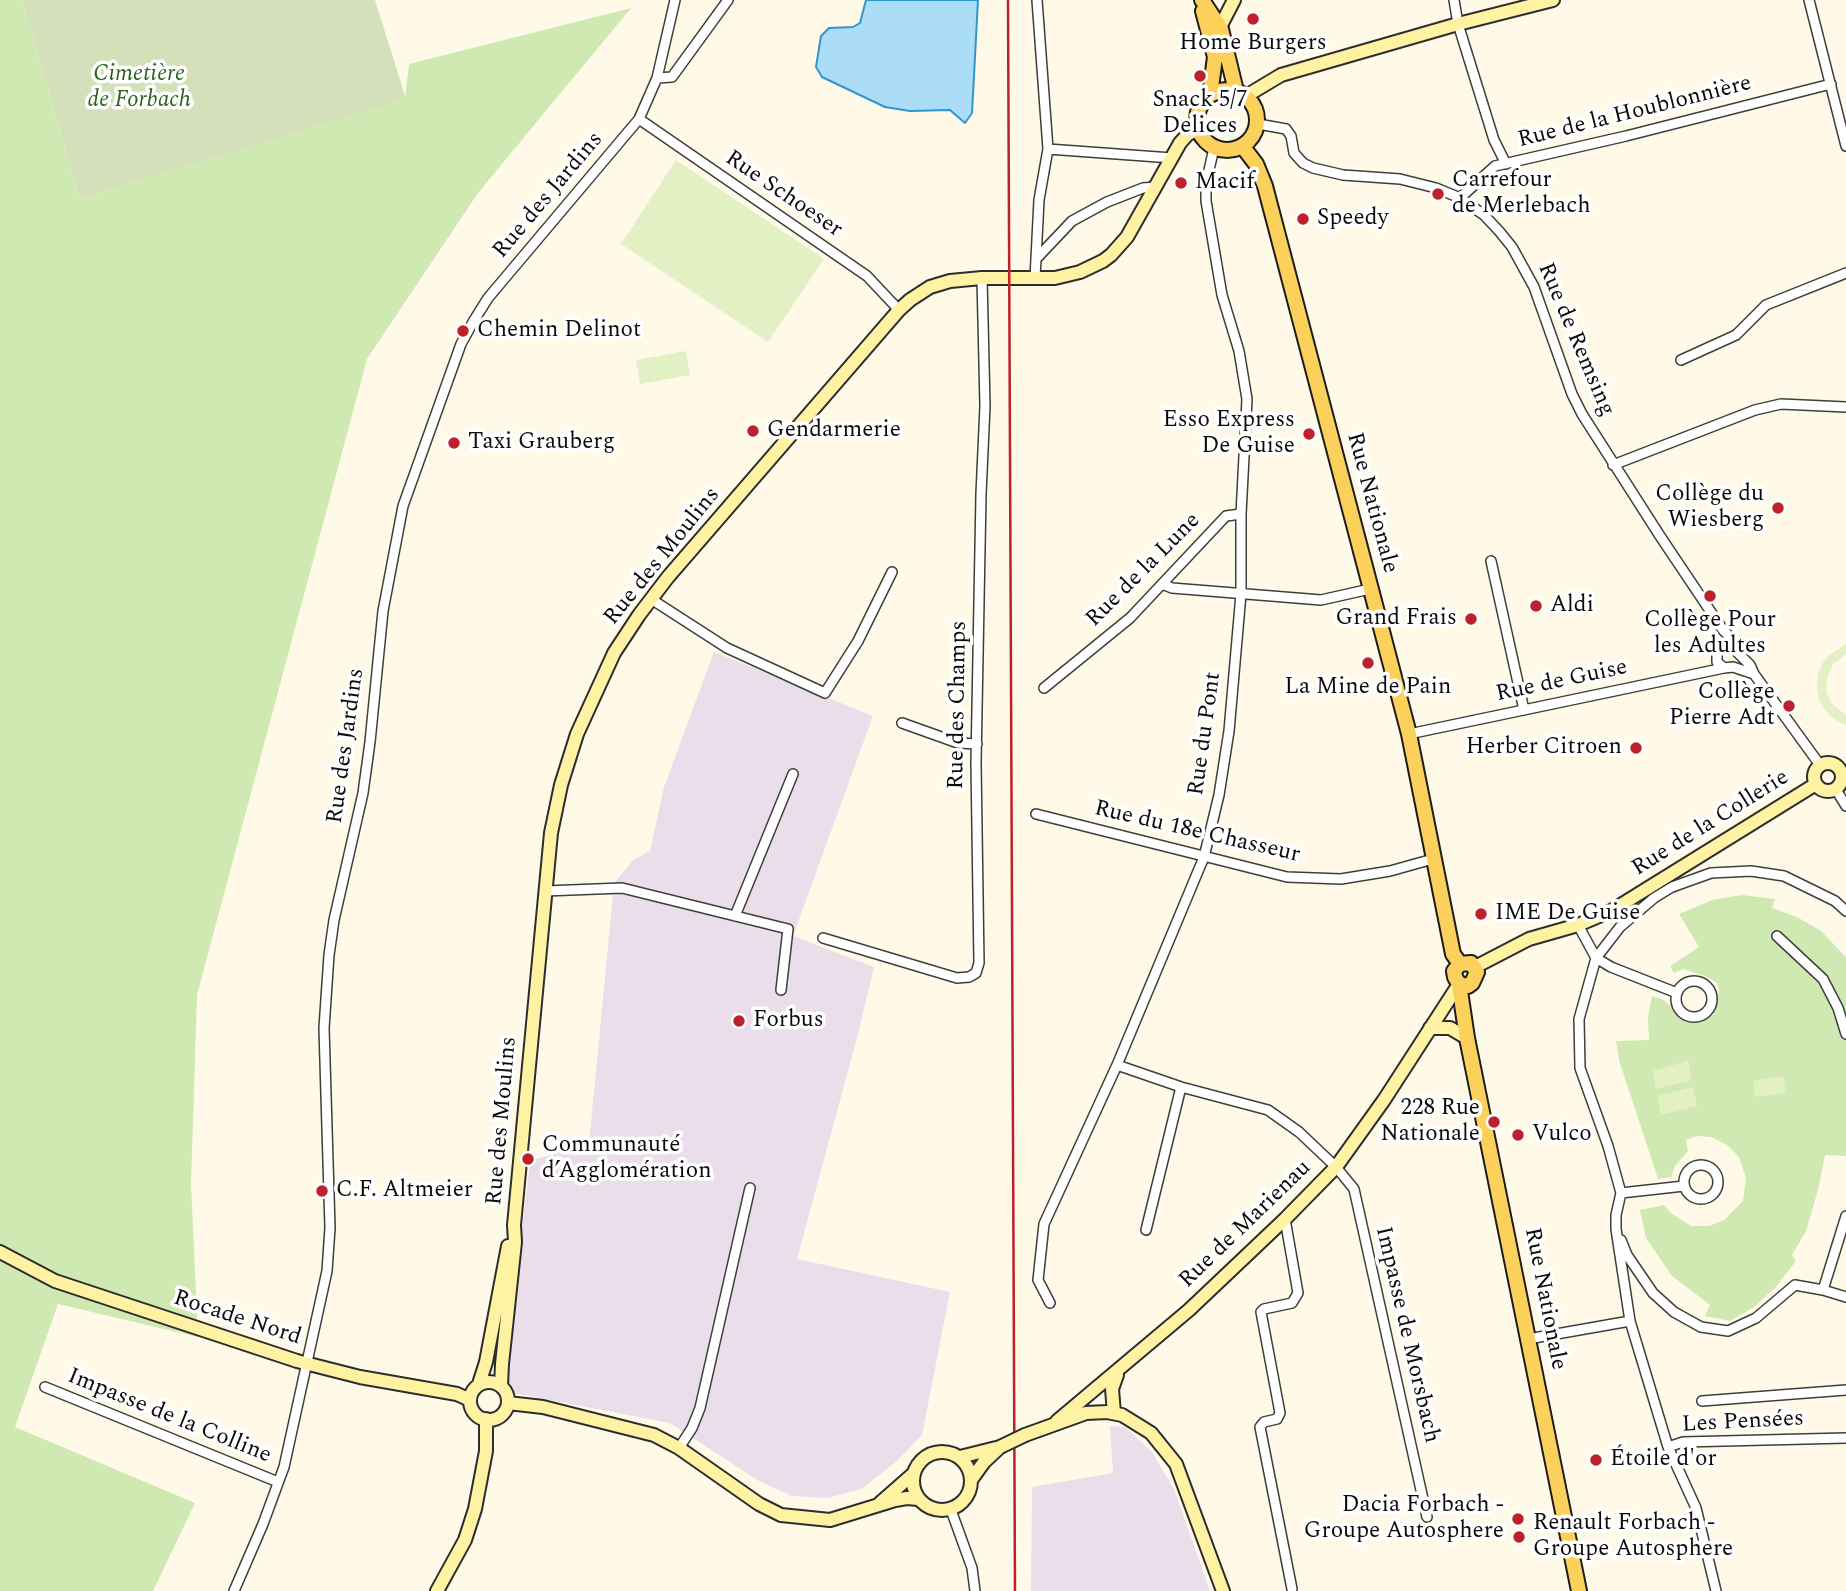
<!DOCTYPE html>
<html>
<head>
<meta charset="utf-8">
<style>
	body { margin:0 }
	canvas { display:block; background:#fffae8 }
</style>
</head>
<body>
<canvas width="1846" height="1591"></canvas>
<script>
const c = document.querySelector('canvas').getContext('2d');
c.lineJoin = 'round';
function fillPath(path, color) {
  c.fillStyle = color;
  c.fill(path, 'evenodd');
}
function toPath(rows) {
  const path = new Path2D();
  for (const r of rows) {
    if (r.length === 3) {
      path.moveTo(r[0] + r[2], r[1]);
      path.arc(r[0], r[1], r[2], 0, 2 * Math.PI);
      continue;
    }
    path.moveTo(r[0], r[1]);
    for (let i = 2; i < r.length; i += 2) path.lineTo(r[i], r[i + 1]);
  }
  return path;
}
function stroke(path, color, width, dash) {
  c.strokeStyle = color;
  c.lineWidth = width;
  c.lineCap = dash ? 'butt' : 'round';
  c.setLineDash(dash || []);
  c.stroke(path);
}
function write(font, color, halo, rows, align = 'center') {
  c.font = font + ' Spectral,serif';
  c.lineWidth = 7;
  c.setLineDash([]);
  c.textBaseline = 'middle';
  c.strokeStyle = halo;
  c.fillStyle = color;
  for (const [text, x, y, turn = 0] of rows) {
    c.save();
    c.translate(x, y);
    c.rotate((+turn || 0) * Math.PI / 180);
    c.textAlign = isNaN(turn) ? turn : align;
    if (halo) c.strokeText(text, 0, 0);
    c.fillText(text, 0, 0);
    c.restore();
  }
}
const industrial = toPath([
	[714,652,873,716,793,936,874,967,858,1034,797,1259,950,1292,922,1435,896,1462,861,1489,828,1498,792,1496,759,1481,670,1423,513,1393,505,1379,530,1161,589,1143,614,884,633,860,650,851,664,787],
	[1110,1426,1125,1427,1152,1452,1174,1489,1210,1591,1031,1591,1032,1487,1113,1473]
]);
const green = toPath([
	[0,0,22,0,80,199,405,99,409,64,631,8,478,193,367,359,197,995,191,1184,198,1337,58,1304,15,1427,195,1503,153,1591,0,1591],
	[1742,895,1775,899,1772,908,1797,917,1821,931,1846,957,1846,1156,1825,1155,1818,1190,1806,1231,1792,1255,1796,1261,1775,1288,1754,1307,1730,1321,1705,1316,1710,1305,1672,1276,1646,1238,1640,1210,1664,1205,1671,1213,1691,1226,1709,1226,1724,1220,1743,1201,1746,1178,1739,1157,1727,1145,1711,1137,1697,1136,1686,1140,1688,1151,1675,1166,1671,1177,1658,1179,1619,1060,1616,1041,1649,1040,1648,1017,1652,996,1664,1000,1687,1021,1713,1015,1719,990,1717,983,1705,976,1683,969,1674,973,1670,966,1699,947,1679,914,1712,900]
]);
const cemetery = toPath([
	[22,0,375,0,406,99,80,199]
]);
const pitch = toPath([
	[676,160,824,259,768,342,621,244],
	[686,351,690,375,640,384,636,360],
	[1846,644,1846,654,1833,664,1826,682,1827,693,1831,703,1846,715,1846,725,1834,719,1825,710,1819,700,1817,688,1818,675,1822,664,1828,656],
	[1688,1061,1692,1080,1656,1089,1653,1071],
	[1783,1076,1786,1093,1755,1097,1753,1081],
	[1693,1087,1697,1106,1661,1115,1657,1096]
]);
const water = toPath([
	[866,0,978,0,972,113,965,123,950,110,910,111,885,107,822,77,816,67,821,36,829,28,853,27,860,23,866,0]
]);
const street = toPath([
	[1454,0,1458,24,1494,140,1506,164],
	[1809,0,1846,146],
	[657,78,672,77,728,0],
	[639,119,867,276,899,310],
	[1258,124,1286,129,1291,136,1294,153,1303,163,1313,168,1343,175,1400,179,1436,188,1460,198,1484,215,1499,231,1512,247,1534,287,1572,394,1582,414,1660,536,1723,630,1730,637,1733,648,1750,665,1754,674,1820,765],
	[1048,149,1172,158],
	[1460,198,1495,166,1626,136,1831,84],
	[1036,259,1072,221,1107,202,1143,188,1155,187],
	[1035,278,1039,200,1048,149,1037,0],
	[1681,360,1736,335,1766,305,1846,273],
	[1613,465,1755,410,1781,404,1846,407],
	[1491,561,1524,710],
	[1162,584,1172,588,1321,600,1370,589],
	[651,599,727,648,825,693,858,641,892,572],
	[1724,668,1717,662,1717,653,1722,647,1733,648],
	[1044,688,1130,618,1226,516,1241,514],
	[902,723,958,743,977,744],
	[1409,734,1724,668,1733,667,1754,674],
	[1835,788,1846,806],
	[1036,814,1287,877,1341,879,1390,871,1433,859],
	[545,891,622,888,788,929,781,990],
	[735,916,793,774],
	[1578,925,1596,958,1611,967,1677,993],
	[1777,936,1823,979,1838,1008,1846,1034],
	[823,938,957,978,969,977,976,973,979,963,976,763,981,494,985,406,982,278],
	[1694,999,18],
	[1117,1065,1181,1087,1268,1110,1299,1132,1336,1167,1354,1189,1427,1517],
	[1701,1182,17],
	[1621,1193,1684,1186],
	[1285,1219,1298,1293,1292,1303,1264,1309,1261,1312,1280,1413,1277,1419,1264,1422,1260,1427,1292,1589],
	[1146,1230,1181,1087],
	[1621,1240,1627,1255,1653,1293,1674,1312,1701,1327,1728,1331,1756,1318,1795,1285,1823,1290,1846,1297],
	[1823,1290,1846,1216],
	[1050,1303,1038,1280,1044,1224,1117,1065,1204,857,1219,795,1229,731,1241,594,1241,514,1247,399,1239,351,1222,295,1206,201,1206,183,1214,148],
	[1528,1339,1630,1321],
	[45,1387,278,1482],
	[1702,1401,1846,1390],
	[1668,1447,1683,1442,1846,1438],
	[679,1448,692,1428,700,1408,750,1188],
	[951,1510,972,1568,975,1591],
	[234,1591,263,1524,284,1467,327,1271,330,1228,324,1028,329,955,334,920,363,793,370,742,383,611,403,506,461,344,473,322,488,298,639,119,657,78,675,0],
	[1716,1591,1696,1508,1668,1447,1630,1321,1616,1229,1616,1215,1621,1193,1608,1146,1580,1068,1579,1019,1596,958,1620,927,1654,898,1672,887,1711,873,1751,871,1784,876,1835,901,1846,911]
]);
const secondary = toPath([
	[1220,27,1234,0],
	[1246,96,1281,75,1458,24,1553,0],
	[1828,777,14],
	[1475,967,1529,939,1578,925,1611,911,1816,784],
	[1430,1028,1450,1028,1467,1038],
	[0,1252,55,1281,297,1361,360,1377,457,1394,470,1400],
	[489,1401,19],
	[479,1384,486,1362,508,1246],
	[501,1386,502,1364,515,1242,514,1225,551,833,561,785,577,734,614,653,639,615,668,577,899,310,910,300,930,287,950,281,982,278,1055,278,1080,272,1103,261,1111,255,1127,237,1180,143,1188,134,1198,130],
	[508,1403,543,1407,654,1435,679,1448,759,1504,781,1515,830,1520,895,1500,907,1498,918,1499],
	[1114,1413,1112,1389,1117,1375],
	[1057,1421,1189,1310,1285,1219,1336,1167,1384,1100,1459,984],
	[1025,1435,1086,1413,1107,1412,1122,1415,1151,1433,1176,1464,1223,1591],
	[942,1481,29],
	[960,1457,996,1448],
	[971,1480,984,1462,1000,1447],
	[880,1503,913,1474],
	[437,1591,465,1540,475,1509,486,1451,486,1419]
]);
const primary = toPath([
	[1202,0,1221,29,1236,91],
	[1203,11,1215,57,1210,95],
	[1227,120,30],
	[1243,147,1256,164,1265,186,1409,734,1453,954,1460,964],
	[1460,964,1454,971,1455,977,1459,984,1467,1038,1579,1591],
	[1459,984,1468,986,1472,983,1477,972,1471,963,1460,964]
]);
const rail = toPath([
	[1008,0,1015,1591]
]);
const secondaryBridge = toPath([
	[1000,1447,1025,1435]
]);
const markers = [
	[1253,19,7,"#bd212c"],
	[1200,76,7,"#bd212c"],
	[1181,183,7,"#bd212c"],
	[1438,194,7,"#bd212c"],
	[1303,219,7,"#bd212c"],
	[463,331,7,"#bd212c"],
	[753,431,7,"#bd212c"],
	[1309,434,7,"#bd212c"],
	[454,443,7,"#bd212c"],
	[1778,508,7,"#bd212c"],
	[1710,596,7,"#bd212c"],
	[1536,606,7,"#bd212c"],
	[1471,619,7,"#bd212c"],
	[1368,663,7,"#bd212c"],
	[1789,706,7,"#bd212c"],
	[1636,748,7,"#bd212c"],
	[1481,914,7,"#bd212c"],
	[739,1021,7,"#bd212c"],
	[1494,1122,7,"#bd212c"],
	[1518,1135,7,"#bd212c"],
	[528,1159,7,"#bd212c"],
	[322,1191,7,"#bd212c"],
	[1596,1460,7,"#bd212c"],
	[1518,1519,7,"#bd212c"],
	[1519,1537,7,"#bd212c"]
];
const poiNames = [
	["Home Burgers",1253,44,"center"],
	["Snack 5/7",1200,101,"center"],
	["Delices",1200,127,"center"],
	["Carrefour",1452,181],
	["de Merlebach",1452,207],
	["Macif",1195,183],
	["Speedy",1317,219],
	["Chemin Delinot",477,331],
	["Esso Express",1295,421,"right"],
	["De Guise",1295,447,"right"],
	["Gendarmerie",767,431],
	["Taxi Grauberg",468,443],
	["Collège du",1764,495,"right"],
	["Wiesberg",1764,521,"right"],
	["Aldi",1550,606],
	["Grand Frais",1457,619,"right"],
	["Collège Pour",1710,621,"center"],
	["les Adultes",1710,647,"center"],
	["La Mine de Pain",1368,688,"center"],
	["Collège",1775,693,"right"],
	["Pierre Adt",1775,719,"right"],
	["Herber Citroen",1622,748,"right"],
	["IME De Guise",1495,914],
	["Forbus",753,1021],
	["228 Rue",1480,1109,"right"],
	["Nationale",1480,1135,"right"],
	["Vulco",1532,1135],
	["Communauté",542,1146],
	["d’Agglomération",542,1172],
	["C.F. Altmeier",336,1191],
	["Étoile d'or",1610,1460],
	["Dacia Forbach -",1504,1506,"right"],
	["Groupe Autosphere",1504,1532,"right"],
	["Renault Forbach -",1533,1524],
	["Groupe Autosphere",1533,1550]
];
const parkNames = [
	["Cimetière",139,75],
	["de Forbach",139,101]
];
const streetNames = [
	["Rue de la Houblonnière",1635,113,-14],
	["Rue Schoeser",783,195,34],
	["Rue des Jardins",549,196,-50],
	["Rue de Remsing",1575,340,67],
	["Rue Nationale",1371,503,75],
	["Rue des Moulins",663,557,-51],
	["Rue de la Lune",1144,571,-45],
	["Rue de Guise",1562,682,-12],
	["Rue des Champs",959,705,-89],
	["Rue du Pont",1206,734,-82],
	["Rue des Jardins",347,746,-82],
	["Rue de la Collerie",1711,824,-32],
	["Rue du 18e Chasseur",1197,833,13],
	["Rue des Moulins",503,1121,-85],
	["Rue de Marienau",1246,1225,-44],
	["Rue Nationale",1544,1299,79],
	["Rocade Nord",237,1319,18],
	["Impasse de Morsbach",1406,1335,77],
	["Impasse de la Colline",169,1417,22],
	["Les Pensées",1743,1423,-3]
];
fillPath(industrial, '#e9deea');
fillPath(green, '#d0e9b2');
fillPath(cemetery, '#d4e0ba');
fillPath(pitch, '#e2f0c4');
fillPath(water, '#acddf7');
stroke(water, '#3195d0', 2);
stroke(street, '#3e3e3e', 12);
stroke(secondary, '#2d2d2d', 16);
stroke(primary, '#1c1c1c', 18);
stroke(street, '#fff', 9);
stroke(secondary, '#fff3a3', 12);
stroke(primary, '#fcd15b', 14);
stroke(rail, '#bd212c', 2.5);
stroke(secondaryBridge, '#2d2d2d', 16, []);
stroke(secondaryBridge, '#fff3a3', 12);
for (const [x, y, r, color] of markers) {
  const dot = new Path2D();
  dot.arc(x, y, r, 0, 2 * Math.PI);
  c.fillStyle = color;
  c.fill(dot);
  stroke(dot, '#fff', 2.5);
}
write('23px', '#0b0b0b', '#fff', poiNames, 'left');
write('italic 23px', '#2b631b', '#fff', parkNames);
write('23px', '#0b0b0b', '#fff', streetNames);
</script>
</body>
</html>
